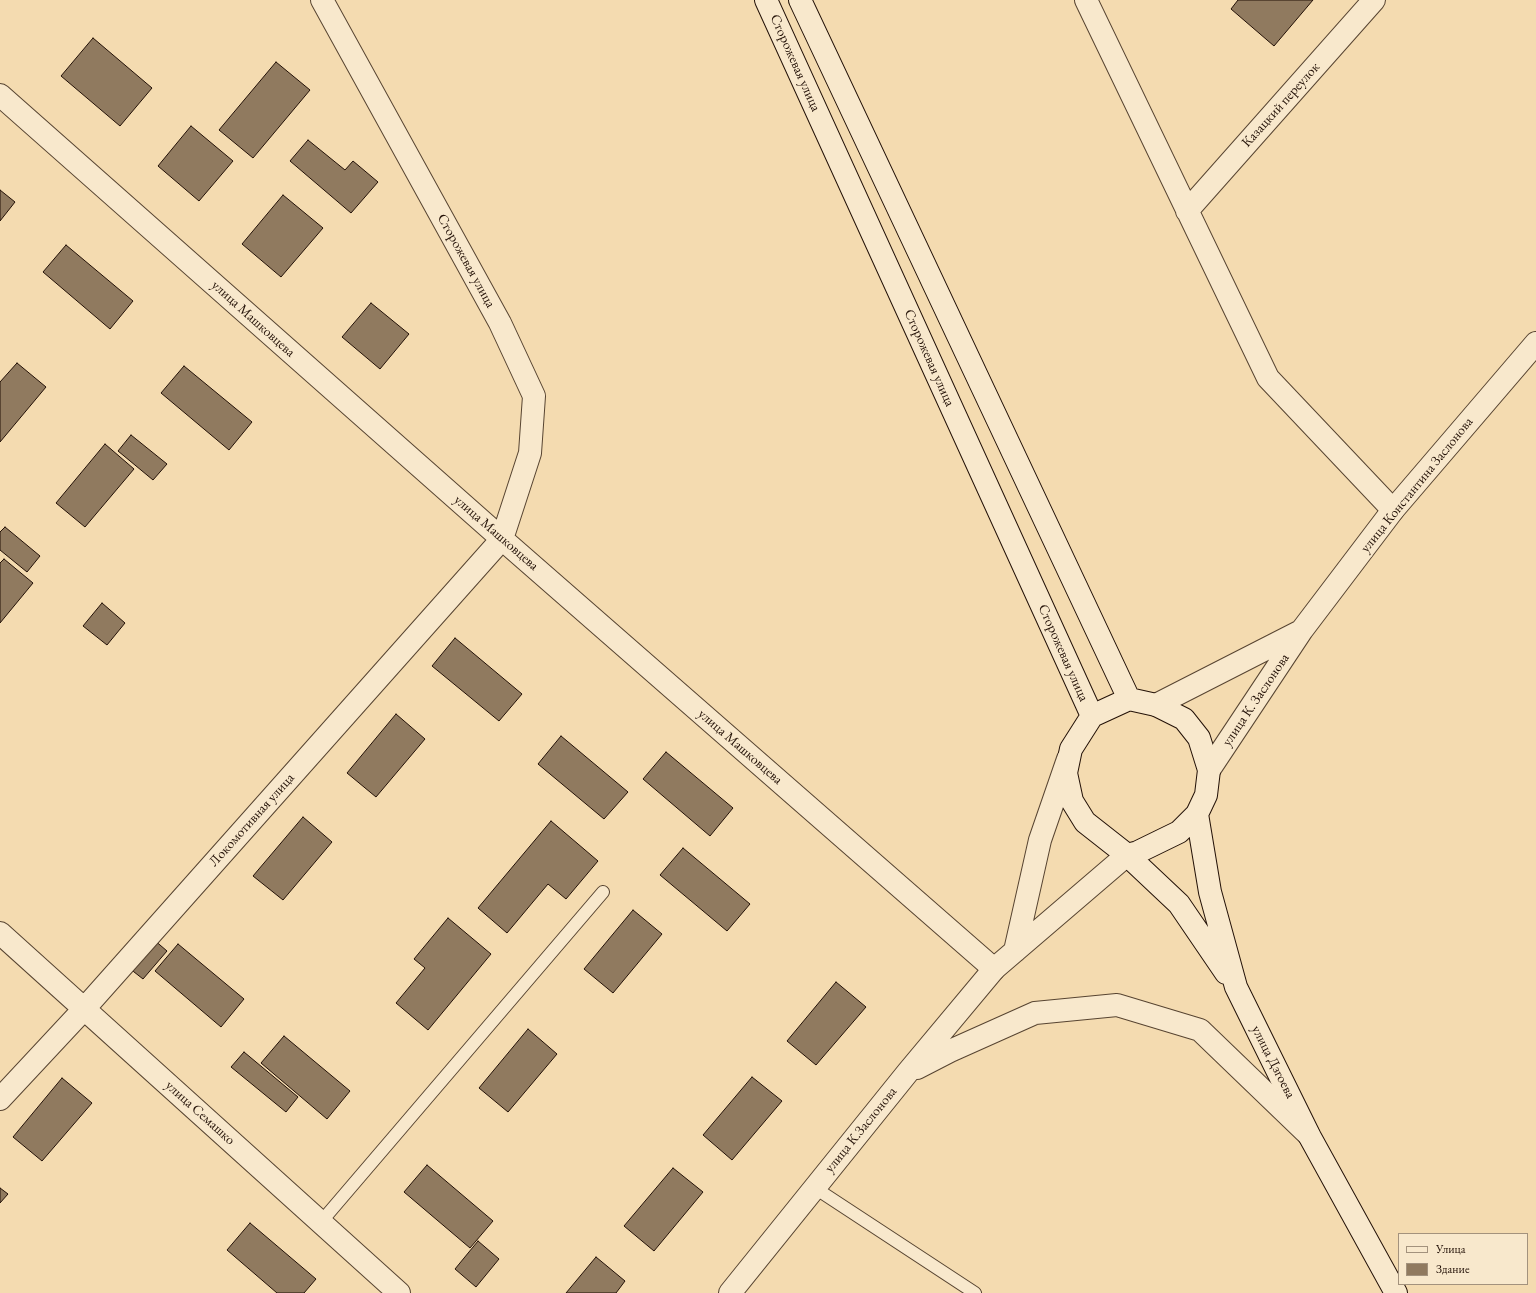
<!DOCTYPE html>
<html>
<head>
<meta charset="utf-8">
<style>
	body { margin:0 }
	#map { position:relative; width:1536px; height:1293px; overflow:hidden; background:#f4dbb0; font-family:"EB Garamond",serif }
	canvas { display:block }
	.legend { position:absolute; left:1398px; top:1233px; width:130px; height:52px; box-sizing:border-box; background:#f8e8cc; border:1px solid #a3927d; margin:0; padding:5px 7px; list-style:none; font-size:12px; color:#231107 }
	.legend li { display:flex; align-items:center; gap:8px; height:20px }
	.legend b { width:20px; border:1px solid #a3927d }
</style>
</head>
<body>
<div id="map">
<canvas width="1536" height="1293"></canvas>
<ul class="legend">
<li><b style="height:5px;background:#f8e8cc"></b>Улица</li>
<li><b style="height:11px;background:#907a5f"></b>Здание</li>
</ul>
</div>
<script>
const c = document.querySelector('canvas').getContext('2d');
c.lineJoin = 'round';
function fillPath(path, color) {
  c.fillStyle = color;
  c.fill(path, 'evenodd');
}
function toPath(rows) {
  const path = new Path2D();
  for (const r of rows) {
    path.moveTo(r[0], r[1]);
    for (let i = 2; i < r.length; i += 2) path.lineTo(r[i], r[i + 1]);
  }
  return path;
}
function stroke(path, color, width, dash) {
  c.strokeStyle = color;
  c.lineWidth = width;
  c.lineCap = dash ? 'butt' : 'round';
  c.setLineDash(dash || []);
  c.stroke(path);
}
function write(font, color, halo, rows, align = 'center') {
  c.font = font + ' "EB Garamond",serif';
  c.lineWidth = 3.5;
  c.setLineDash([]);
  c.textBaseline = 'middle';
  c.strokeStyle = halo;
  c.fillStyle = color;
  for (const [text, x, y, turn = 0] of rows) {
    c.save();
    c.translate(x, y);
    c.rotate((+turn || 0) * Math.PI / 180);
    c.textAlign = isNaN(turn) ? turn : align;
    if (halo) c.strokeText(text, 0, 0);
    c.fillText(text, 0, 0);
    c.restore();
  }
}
const building = toPath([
	[1238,0,1313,0,1274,46,1231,9,1238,0],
	[93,38,152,88,120,126,61,76,93,38],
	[276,62,310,90,253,158,219,130,276,62],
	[191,126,233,161,199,201,158,166,191,126],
	[308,140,345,170,353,161,378,182,351,213,290,161,308,140],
	[0,190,15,202,0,221,0,190],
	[283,195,323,228,281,277,242,244,283,195],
	[66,245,133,301,110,329,43,272,66,245],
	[371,303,409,334,380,369,342,337,371,303],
	[17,363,46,387,0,442,0,382,17,363],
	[184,366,252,422,229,450,161,393,184,366],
	[131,435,167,464,153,480,118,451,131,435],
	[105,444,134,469,85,527,56,503,105,444],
	[5,527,40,556,27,572,0,550,0,532,5,527],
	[4,559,33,583,0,623,0,563,4,559],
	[102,603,125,623,107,645,83,626,102,603],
	[455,638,522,694,499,721,432,666,455,638],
	[396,714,425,739,376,797,347,773,396,714],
	[561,736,628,792,604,819,538,764,561,736],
	[666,752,733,808,710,836,643,779,666,752],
	[303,817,332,842,283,900,253,876,303,817],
	[551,821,598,861,566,899,548,884,507,933,478,908,551,821],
	[683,848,750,904,727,931,660,875,683,848],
	[633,910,662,934,613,993,584,969,633,910],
	[448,918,491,954,428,1030,396,1003,425,968,414,959,448,918],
	[153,939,167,951,143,979,129,968,153,939],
	[178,944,244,999,221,1027,155,971,178,944],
	[836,982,866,1007,816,1065,787,1041,836,982],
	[528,1029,557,1054,508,1112,479,1088,528,1029],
	[284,1036,350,1091,327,1119,261,1063,284,1036],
	[244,1052,298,1097,286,1112,231,1067,244,1052],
	[752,1077,782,1101,732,1160,703,1135,752,1077],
	[62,1078,92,1103,42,1161,13,1137,62,1078],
	[427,1165,493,1221,470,1248,404,1192,427,1165],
	[673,1168,703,1192,654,1251,624,1226,673,1168],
	[0,1188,8,1194,0,1203,0,1188],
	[250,1223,316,1279,304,1293,277,1293,227,1250,250,1223],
	[478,1241,499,1259,476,1287,455,1269,478,1241],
	[596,1257,625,1281,616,1293,566,1293,596,1257]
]);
const service = toPath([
	[815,1188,975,1293],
	[321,1222,603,892]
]);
const minor = toPath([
	[1086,0,1268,378,1393,510],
	[0,95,502,539,994,969],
	[1187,211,1374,0],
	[0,933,399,1293],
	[0,1099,84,1009,502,539,530,453,534,396,500,323,322,0]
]);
const tertiary = toPath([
	[1156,705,1301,631],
	[1209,770,1302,630,1393,510,1536,343],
	[1015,951,1040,840,1068,759],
	[917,1068,950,1051,1035,1013,1117,1005,1200,1030,1308,1134],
	[730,1293,908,1072,994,969,1127,855]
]);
const secondary = toPath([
	[766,0,1092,716],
	[800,0,1129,699],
	[1129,699,1156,705,1184,719,1199,738,1209,770,1206,795,1197,814,1179,832,1138,852,1127,855,1085,822,1072,801,1066,773,1071,749,1092,716,1129,699],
	[1197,814,1210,892,1236,987,1310,1137,1396,1293],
	[1127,855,1179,904,1226,973]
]);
const streetNames = [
	["Сторожевая улица",795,63,66],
	["Казацкий переулок",1281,105,-48],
	["Сторожевая улица",466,261,61],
	["улица Машковцева",253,319,42],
	["Сторожевая улица",929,358,66],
	["улица Константина Заслонова",1417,485,-51],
	["улица Машковцева",496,533,41],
	["Сторожевая улица",1063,653,66],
	["улица К. Заслонова",1256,700,-56],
	["улица Машковцева",740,747,41],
	["Локомотивная улица",252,820,-48],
	["улица Дзгоева",1273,1062,63],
	["улица Семашко",200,1113,42],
	["улица К.Заслонова",861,1130,-51]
];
fillPath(building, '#907a5f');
stroke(building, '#231107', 1);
stroke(service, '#574431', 14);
stroke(minor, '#574431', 24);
stroke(tertiary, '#574431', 24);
stroke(secondary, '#231107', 24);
stroke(service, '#f8e8cc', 12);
stroke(minor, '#f8e8cc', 22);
stroke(tertiary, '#f8e8cc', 22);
stroke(secondary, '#f8e8cc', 22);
write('14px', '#231107', '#f8e8cc', streetNames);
</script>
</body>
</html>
